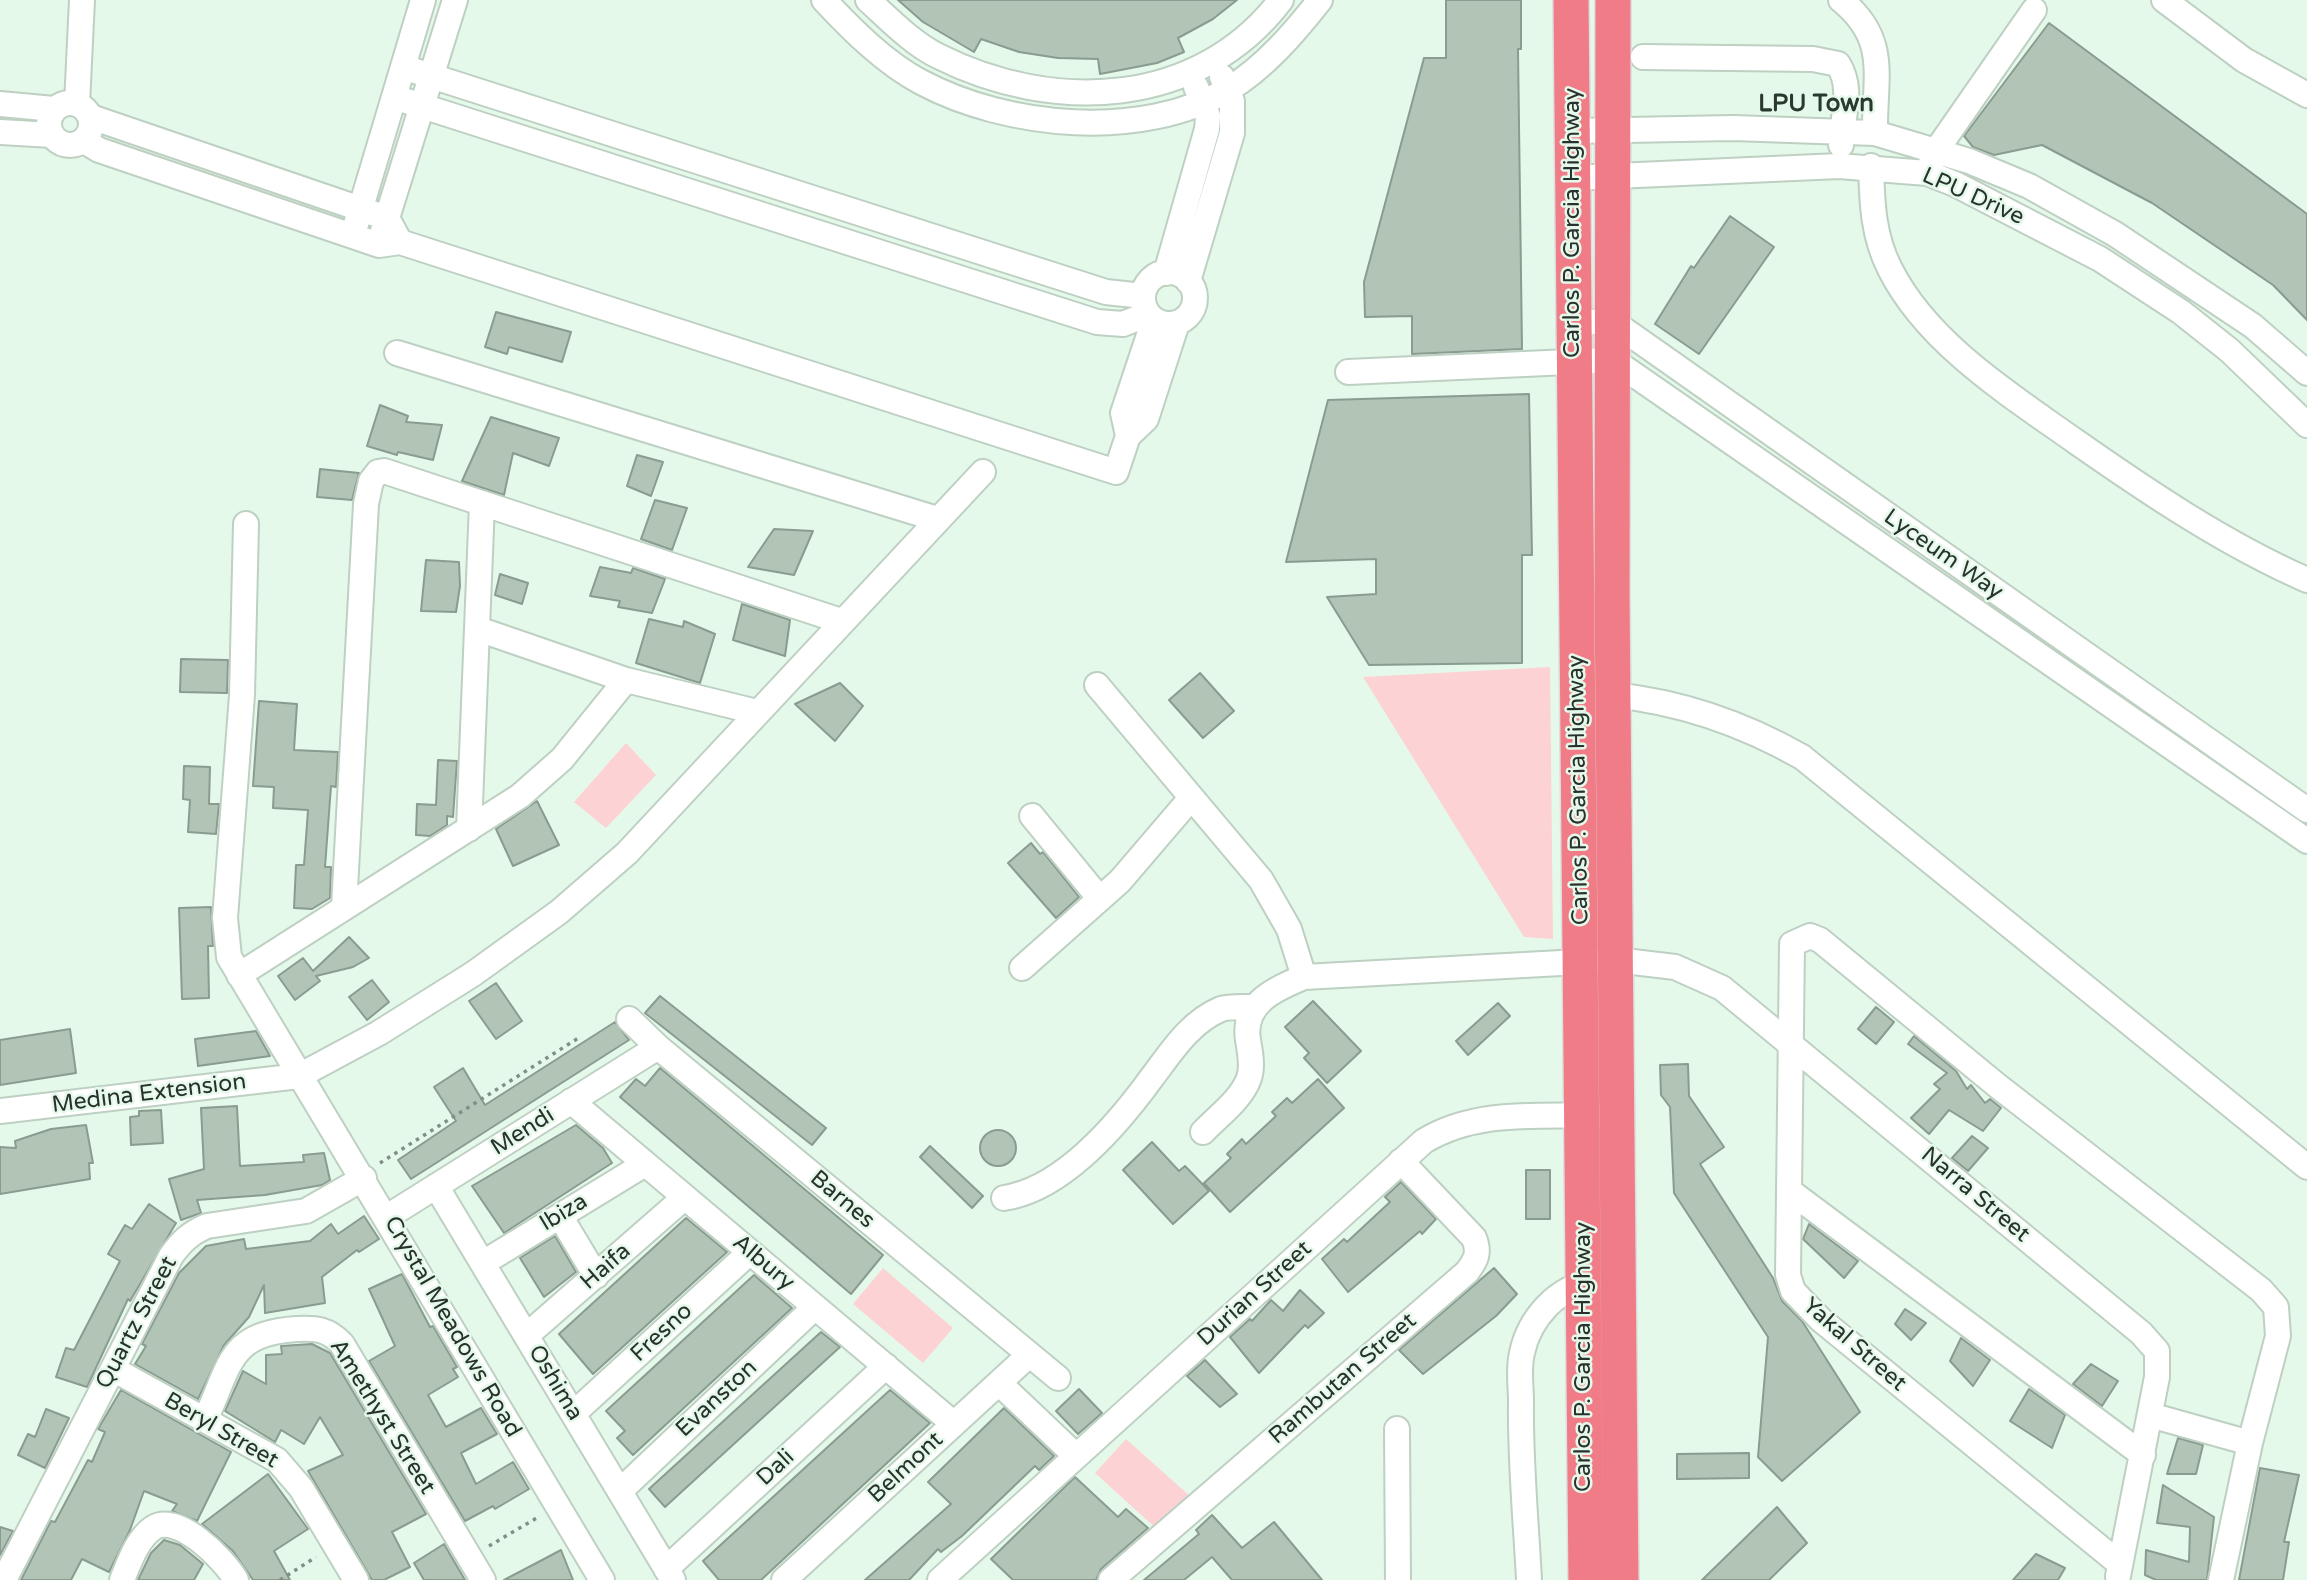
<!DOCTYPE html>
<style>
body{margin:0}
canvas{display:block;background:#e5f9eb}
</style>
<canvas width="2307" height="1580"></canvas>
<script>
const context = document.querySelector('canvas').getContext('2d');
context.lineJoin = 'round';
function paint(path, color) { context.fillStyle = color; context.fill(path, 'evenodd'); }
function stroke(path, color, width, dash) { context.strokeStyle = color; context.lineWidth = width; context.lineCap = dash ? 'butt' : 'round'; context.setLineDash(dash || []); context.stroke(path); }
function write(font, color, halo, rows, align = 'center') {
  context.font = font + ' "Varela Round",sans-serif'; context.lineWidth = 5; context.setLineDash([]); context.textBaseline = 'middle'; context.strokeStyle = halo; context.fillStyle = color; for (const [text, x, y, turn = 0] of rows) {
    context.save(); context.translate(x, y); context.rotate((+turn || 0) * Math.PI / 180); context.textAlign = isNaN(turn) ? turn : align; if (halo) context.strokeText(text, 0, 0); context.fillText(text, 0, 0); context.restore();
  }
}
paint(new Path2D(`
 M1550 667 1553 939 1524 937 1363 677Z
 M626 743 656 775 606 828 574 802Z
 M883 1268 953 1328 923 1363 853 1304Z
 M1126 1439 1191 1497 1160 1532 1095 1473Z`), '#fdd2d4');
const building = new Path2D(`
 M898 0H1237L1213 19 1178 38 1184 52 1157 63 1100 74 1098 59 1058 58 1019 52 981 39 974 52 923 22Z
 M1446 0H1521V49H1518L1522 349 1412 354V316L1365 317 1364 282 1424 58H1446Z
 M2049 23 2307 214V320L2273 285 2152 203 2042 145 1994 155 1973 147 1964 136Z
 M1730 216 1774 247 1699 354 1655 324 1691 266 1694 268Z
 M496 312 571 332 562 362 509 347 507 354 485 347Z
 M1529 394 1532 555H1522V663L1369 665 1327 597 1376 594V559L1286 562 1328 400Z
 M380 405 408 416 406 422 442 425 433 460 398 452 397 455 367 446Z
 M491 417 559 438 549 466 513 453 504 495 462 481Z
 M637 455 663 462 651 496 627 486Z
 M320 469 359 473 352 500 317 497Z
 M655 500 687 508 672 550 641 539Z
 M774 529 813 531 794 575 748 567Z
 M426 560 459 562 460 586 456 612 421 611Z
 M600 567 631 573 633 568 665 579 652 613 618 607 620 601 590 596Z
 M500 574 528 583 522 604 495 595Z
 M742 604 790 620 785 656 733 640Z
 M649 619 683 627 684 621 715 634 700 683 636 663Z
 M181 659 228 660 227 693 180 692Z
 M1200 673 1234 711 1203 738 1169 700Z
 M840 683 863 706 835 741 795 704Z
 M259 701 297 704 294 750 338 752 336 787 331 786 325 867H331L330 898 312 909 294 908 296 865H304L308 810 273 808 274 787 253 786Z
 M438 760 457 761 453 817 447 816V825L430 836 416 835 417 804 436 805Z
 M184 766 210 767 209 804H219L216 834 188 832 190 800 183 799Z
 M537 801 559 845 513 866 496 829Z
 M1031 843 1040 854 1043 852 1079 897 1056 918 1008 863Z
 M211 907 213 946H208L209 998 182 999 179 908Z
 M349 937 369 958 353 967 316 976 320 981 295 1000 278 976 303 958 313 971Z
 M372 980 389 1002 367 1020 349 997Z
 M496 983 522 1021 496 1039 469 1001Z
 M660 996 826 1128 812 1145 645 1013Z
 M1313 1001 1361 1051 1327 1083 1304 1058 1309 1053 1285 1027Z
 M1498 1003 1510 1016 1468 1055 1456 1041Z
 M1876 1007 1894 1022 1876 1044 1858 1029Z
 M615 1022 629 1040 411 1179 398 1160 456 1121 434 1087 463 1068 485 1105Z
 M70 1029 76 1073 0 1085V1040Z
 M256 1031 270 1056 198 1066 195 1039Z
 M1914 1036 1956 1071 1967 1089 1971 1085 1985 1103 1990 1099 2001 1108 1983 1131 1949 1110 1929 1134 1911 1118 1940 1089 1934 1084 1947 1073 1908 1044Z
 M1688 1064 1689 1096 1724 1147 1700 1164 1773 1278 1782 1301 1802 1321 1860 1412 1782 1481 1758 1457 1768 1337 1674 1193 1670 1107 1661 1095 1660 1065Z
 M660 1068 883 1255 851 1294 620 1097 636 1079 645 1086Z
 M1318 1079 1344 1108 1230 1212 1204 1183 1231 1158 1227 1154 1242 1139 1246 1144 1276 1116 1272 1112 1287 1098 1292 1103Z
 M237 1106 240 1166 304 1162 303 1155 324 1153 330 1180 322 1185 265 1195 197 1200 201 1213 181 1220 169 1179 204 1169 201 1108Z
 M161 1110 163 1143 131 1145 130 1117 139 1116V1111Z
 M86 1125 93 1163H89L90 1179 0 1194V1147L16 1148 15 1141 51 1129Z
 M576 1125 603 1148 612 1163 504 1233 472 1186Z
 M980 1148a18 18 0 1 1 36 0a18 18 0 1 1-36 0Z
 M1972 1136 1988 1148 1968 1171 1952 1158Z
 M1152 1142 1179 1171 1185 1166 1209 1191 1173 1224 1123 1170Z
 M930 1146 983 1196 972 1208 920 1157Z
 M1526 1170H1550V1219H1526Z
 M1401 1182 1436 1219 1422 1234 1420 1231 1348 1292 1322 1259 1344 1239 1347 1242 1390 1202 1385 1197Z
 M149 1204 176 1223 130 1301 128 1299 87 1387 56 1377 66 1348 74 1350 120 1261 108 1254 125 1225 132 1229Z
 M364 1216 379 1239 359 1252 357 1250 322 1277 325 1303 265 1313 264 1285 249 1317 224 1345 198 1399 135 1364 146 1346 142 1344 179 1273 206 1246 244 1239 246 1249 310 1241 331 1224 338 1234Z
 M686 1218 727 1252 593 1374 559 1334Z
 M1809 1224 1858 1261 1844 1278 1803 1239Z
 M555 1236 576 1272 544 1297 520 1258Z
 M1494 1268 1517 1294 1496 1316 1423 1374 1399 1350Z
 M402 1274 430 1327 433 1326 457 1367 453 1369 458 1377 428 1395 446 1427 481 1408 497 1434 461 1453 476 1484 513 1462 529 1489 495 1509 493 1506 465 1521 369 1361 395 1346 369 1289Z
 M754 1275 792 1308 633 1455 617 1438 625 1431 606 1411Z
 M1300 1290 1324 1313 1308 1328 1305 1325 1259 1373 1230 1337 1250 1319 1252 1321 1271 1300 1283 1311Z
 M1905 1309 1926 1323 1911 1340 1895 1324Z
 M821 1332 840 1347 665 1507 649 1489Z
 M1961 1338 1990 1360 1973 1386 1950 1361Z
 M312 1344 330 1353 426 1514 392 1532 410 1567 384 1580H372L308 1471 343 1455 320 1417 304 1444 281 1430 275 1442 225 1411 243 1371 266 1384V1355L282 1354 281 1346Z
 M1205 1360 1237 1394 1220 1407 1187 1376Z
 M2091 1364 2118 1381 2102 1406 2073 1384Z
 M1079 1389 1102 1413 1078 1434 1056 1411Z
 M2029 1389 2065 1415 2052 1448 2010 1421Z
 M121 1390 231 1452 197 1521 172 1511 177 1504 144 1491 130 1530 109 1572 82 1559 71 1580H21L51 1521 55 1522 88 1460 92 1462 105 1432 98 1429Z
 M890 1390 930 1423 761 1580H719L703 1561Z
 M1004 1408 1054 1456 1039 1470 1035 1466 962 1536 941 1552 938 1549 909 1580H865L951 1504 928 1482Z
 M46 1409 69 1418 45 1468 18 1455 28 1434 35 1437Z
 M2178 1438 2203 1445 2196 1474H2167Z
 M1749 1453V1478L1677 1479V1454Z
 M2260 1468 2299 1475 2284 1542H2289L2283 1580H2239Z
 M268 1474 308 1529 274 1551 290 1580H253L233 1551 202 1524Z
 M1075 1477 1118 1517 1126 1509 1148 1528 1101 1569 1096 1580H1013L991 1559Z
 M2163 1485 2214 1517 2207 1580H2156L2145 1575 2146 1550 2189 1562 2190 1527 2157 1523Z
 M1777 1507 1807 1543 1769 1580H1702Z
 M1212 1515 1242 1548 1274 1522 1322 1580H1232L1212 1557 1184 1580H1144L1199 1534 1196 1530Z
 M0 1527 13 1531 0 1555Z
 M164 1540 180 1545 203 1564 194 1580H138L151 1553Z
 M444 1544 465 1580H424L414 1563Z
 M561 1550 573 1580H504L544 1559Z
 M2036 1554 2065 1568 2058 1580H2013Z`);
paint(building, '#b1c4b6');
stroke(building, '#899c8f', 2);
const minor = new Path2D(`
 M824 0C852 30 885 63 921 82 1007 128 1143 141 1229 89 1265 67 1294 33 1320 0
 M868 0C890 20 912 43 938 56 1053 114 1199 108 1281 0
 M1841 0C1890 40 1874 77 1875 133
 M2164 0 2244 60 2307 95
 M1643 57 1813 59 1838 64C1854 89 1842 117 1841 145
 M403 67 1106 292 1143 296
 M394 97 1097 322 1123 324 1148 314
 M49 124a21 21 0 1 1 42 0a21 21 0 1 1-42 0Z
 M0 104 54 109
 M77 104 82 0
 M91 117 387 218 400 242
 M1573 131 1733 128 1875 133 1969 161 2029 186 2115 234 2253 326 2307 373
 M0 132 52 135
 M84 141 99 150 379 245 400 242 1116 472 1128 436 1146 419 1177 323
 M1931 163 1936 151 2034 10
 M1871 166C1872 203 1873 236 1890 269 1927 343 2010 395 2075 441 2148 492 2225 544 2307 580
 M1571 178 1839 166 1927 173 1955 184 2100 259 2181 312 2229 350 2307 425
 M356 224 423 0
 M383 231 455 0
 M1143 298a26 26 0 1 1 52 0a26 26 0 1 1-52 0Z
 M1166 273 1207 129 1208 116 1196 87
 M1188 281 1232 133V101L1222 77
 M1573 322H1613L2307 810
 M397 353 937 519
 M1348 372 1613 360 2307 841
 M1128 436 1123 413 1154 320
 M246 524 242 695 225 918 229 957 602 1580
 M478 629 626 680 757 712
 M1097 685 1261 880 1289 929 1304 977
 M1613 695C1682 702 1742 723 1802 757L2307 1167
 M1032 816 1100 899
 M469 829 482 503
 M344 907 366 504 371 481 378 472 384 471 841 621
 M1022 968 1120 881 1191 798
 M239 975 520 796 562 759 626 680
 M629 1019 658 1047 1058 1378
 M571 1101 954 1424
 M0 1111 299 1076 379 1033 473 974 559 912 627 853 983 472
 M1203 1132C1217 1117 1242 1099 1249 1078 1253 1067 1250 1051 1248 1040 1242 1003 1275 989 1304 977L1616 960 1675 967 1722 988 2141 1333 2157 1351V1377L2118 1576
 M436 1186 673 1580
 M1791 1192 2143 1455
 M1004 1198C1064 1189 1119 1123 1153 1076 1172 1051 1190 1022 1221 1009 1230 1006 1243 1007 1253 1007
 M560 1216 596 1276
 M387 1217 658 1047
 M483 1263 645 1164
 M526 1336 685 1197
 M113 1369 277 1460 301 1488 356 1580
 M999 1383 1076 1456
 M573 1414 750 1252
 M2150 1415 2250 1443
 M205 1420C231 1365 228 1333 297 1329 316 1328 328 1329 342 1344L483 1580
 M1397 1429 1398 1580
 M620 1491 815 1307
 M2120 1564 1821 1320 1793 1291 1788 1275 1792 944 1810 936 1820 940 1999 1087 2261 1290 2276 1307 2278 1336 2250 1443 2221 1580
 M666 1569 886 1366
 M4 1580 171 1256C181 1242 190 1233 207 1226L306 1211 364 1178
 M122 1580C129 1563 137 1539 153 1528 178 1512 225 1560 236 1580
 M784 1580 1028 1356
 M940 1580 1424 1141C1477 1109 1538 1117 1598 1115
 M1111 1580 1467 1272C1476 1260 1480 1253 1474 1238L1401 1161
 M1529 1580C1526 1521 1520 1461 1521 1402 1521 1386 1518 1368 1522 1353 1529 1319 1558 1285 1594 1283`);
const highway = new Path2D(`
 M1571 0 1586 1580
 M1613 0 1612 595 1621 1580`);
stroke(minor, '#bdd0c2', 28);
stroke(highway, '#dddedd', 38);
stroke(new Path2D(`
 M380 1163 580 1037
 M489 1546 540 1516
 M280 1580 316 1557`), '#818f86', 3.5, [3.5, 5]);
stroke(minor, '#fff', 24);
stroke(highway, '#f07c87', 35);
write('23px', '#29312c', '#e5f9eb', [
 ["LPU Drive",1973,197,24],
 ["Carlos P. Garcia Highway",1573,223,-90],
 ["Lyceum Way",1943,555,35],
 ["Carlos P. Garcia Highway",1579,790,-91],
 ["Medina Extension",149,1094,-7],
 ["Mendi",523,1132,-32],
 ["Narra Street",1975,1195,40],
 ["Barnes",842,1200,40],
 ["Ibiza",564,1213,-31],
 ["Albury",763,1263,40],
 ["Haifa",606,1267,-41],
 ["Durian Street",1255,1294,-42],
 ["Quartz Street",137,1323,-62],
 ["Crystal Meadows Road",452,1327,60],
 ["Fresno",662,1333,-43],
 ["Yakal Street",1854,1345,41],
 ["Carlos P. Garcia Highway",1584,1357,-90],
 ["Rambutan Street",1343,1379,-41],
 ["Oshima",555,1383,59],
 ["Evanston",717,1399,-43],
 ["Amethyst Street",382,1417,58],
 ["Beryl Street",221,1431,30],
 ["Dali",776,1468,-43],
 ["Belmont",906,1468,-43]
]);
write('bold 24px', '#29392e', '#e5f9eb', [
 ["LPU Town",1816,105]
]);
</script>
